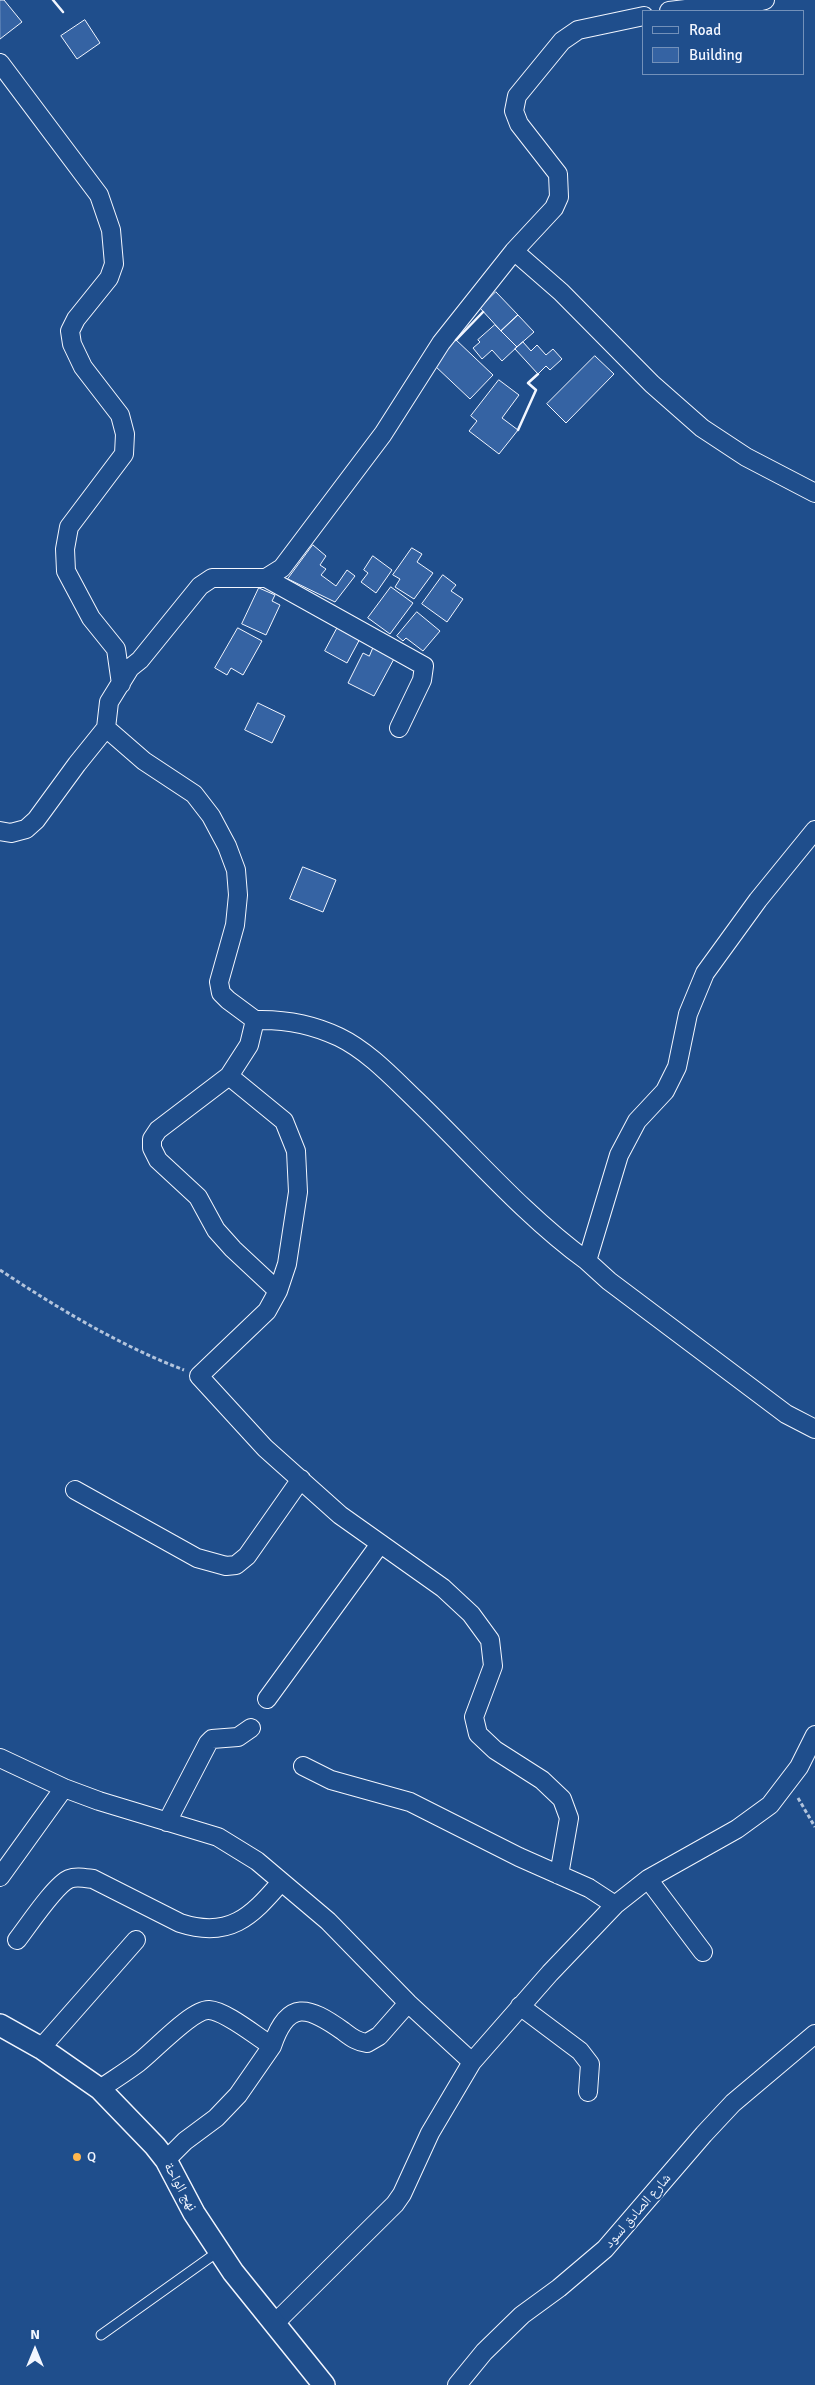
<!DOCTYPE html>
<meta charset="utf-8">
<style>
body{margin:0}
#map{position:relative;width:815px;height:2385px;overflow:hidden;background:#1f4e8c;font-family:Signika,sans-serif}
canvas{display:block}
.legend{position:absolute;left:642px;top:10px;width:162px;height:65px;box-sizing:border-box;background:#1f4e8c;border:1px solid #7391ba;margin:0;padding:6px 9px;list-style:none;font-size:15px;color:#f2f6ff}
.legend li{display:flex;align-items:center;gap:10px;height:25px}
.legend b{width:25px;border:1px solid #7391ba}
.north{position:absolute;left:10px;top:2325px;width:50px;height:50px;-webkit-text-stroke:4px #1f4e8c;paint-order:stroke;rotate:0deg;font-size:14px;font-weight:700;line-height:20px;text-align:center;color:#f2f6ff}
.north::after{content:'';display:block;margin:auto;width:18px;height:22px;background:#f2f6ff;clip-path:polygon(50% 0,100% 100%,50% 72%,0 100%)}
</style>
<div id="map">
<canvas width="815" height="2385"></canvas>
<ul class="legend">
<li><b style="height:6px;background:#1f4e8c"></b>Road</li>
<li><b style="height:14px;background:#3563a3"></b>Building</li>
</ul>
<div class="north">N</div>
</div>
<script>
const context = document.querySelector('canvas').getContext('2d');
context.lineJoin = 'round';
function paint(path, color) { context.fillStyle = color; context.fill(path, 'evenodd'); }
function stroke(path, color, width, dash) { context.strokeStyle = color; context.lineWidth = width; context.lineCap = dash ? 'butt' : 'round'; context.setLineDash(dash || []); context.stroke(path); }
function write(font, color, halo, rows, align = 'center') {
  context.font = font + ' Signika,"Noto Naskh Arabic",sans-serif'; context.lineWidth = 4; context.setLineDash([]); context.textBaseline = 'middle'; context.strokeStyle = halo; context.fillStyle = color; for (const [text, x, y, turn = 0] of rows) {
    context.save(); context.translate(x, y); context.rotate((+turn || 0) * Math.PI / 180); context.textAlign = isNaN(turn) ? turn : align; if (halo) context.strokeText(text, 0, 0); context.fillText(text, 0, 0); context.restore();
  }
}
const building = new Path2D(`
 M0 0H4L22 22 0 39Z
 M85 20 100 43 77 59 61 36Z
 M496 292 518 315 501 331 480 308Z
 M518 315 534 332 517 347 501 331Z
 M495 325 517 347 502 361 492 350 482 359 473 348 480 342 478 340Z
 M454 338 493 375 470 399 434 365 445 353 442 351Z
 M523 342 531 351 537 345 546 355 553 349 562 359 550 370 546 366 538 374 515 349Z
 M595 356 614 374 566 423 547 404Z
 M499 380 519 395 502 418 518 430 499 454 469 431 477 421 471 416Z
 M313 545 326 556 320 565 326 569 321 575 336 586 347 570 355 576 335 602 288 579Z
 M412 548 422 554 417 562 433 573 414 599 395 587 400 579 393 575Z
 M373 556 392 570 376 593 361 582 368 573 364 570Z
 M443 575 456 585 451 591 463 599 447 622 422 604Z
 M391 587 413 603 390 634 368 618Z
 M259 588 275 595 272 601 280 605 266 635 242 624Z
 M417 612 440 631 423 651 406 638 403 641 397 636Z
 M340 623 362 635 347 663 325 651Z
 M238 628 262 641 243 675 231 668 227 675 215 668Z
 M374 646 395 657 374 696 348 683 363 653 369 656Z
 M258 703 285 716 272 743 245 730Z
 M303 867 336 880 323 912 290 899Z`);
paint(building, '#3563a3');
stroke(building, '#f2f6ff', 1);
const service = new Path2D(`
 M101 2335 219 2251`);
const minor = new Path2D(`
 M669 11 710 6H742L765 0
 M0 63 99 195 111 230 114 264 109 278 76 319 70 331 72 344 83 367 120 415 125 434 124 454 69 527 65 549 66 571 91 618 116 649 121 684
 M514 251 561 292 652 384 702 428 746 457 815 493
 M266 578 424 666 422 680 399 728
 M106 728 144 761 194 794 211 816 227 846 236 870 238 895 235 925 219 982 221 993 228 1000 255 1020 249 1045 229 1076 158 1130 152 1139V1148L158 1160 198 1197 216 1230 233 1249 278 1291
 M815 830 758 900 705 973 688 1014 677 1067 665 1091 637 1121 619 1155 587 1261 609 1281 786 1414 815 1429
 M0 831 11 833 26 829 36 820 77 764 106 728 109 702 130 668 140 660 200 586 212 578H266L282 568 383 434 441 343 514 251 554 208 559 197 558 174 519 124 514 111 517 96 562 41 578 30 644 16
 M255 1020C286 1019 312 1024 339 1037 368 1051 393 1078 416 1100 472 1154 524 1215 587 1261
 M229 1076 284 1121 296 1151 298 1192 287 1264 278 1291 267 1311 199 1376 265 1448 340 1515 443 1588 471 1614 490 1640 493 1666 474 1717 478 1734 495 1750 542 1780 562 1799 569 1818 559 1875
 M75 1490 197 1558 226 1566 236 1565 247 1556 301 1479
 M267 1699 380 1544
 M0 1758 64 1788 99 1801 218 1837 257 1861 328 1921 408 2003 472 2062
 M303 1766 331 1780 410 1802 519 1857 589 1888 615 1905
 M167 1822 208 1743 212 1739 238 1737 251 1728
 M0 1877 64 1788
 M648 1879 703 1952
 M17 1940C28 1926 55 1885 69 1879 76 1876 85 1878 93 1879L180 1923C229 1939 251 1917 281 1882
 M520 2006 580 2051 590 2064 588 2092
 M41 2048 136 1940
 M100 2089C113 2080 126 2072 138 2063 153 2052 192 2009 209 2010 226 2011 257 2037 272 2046 288 1999 308 2006 343 2031 351 2037 357 2042 367 2043L379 2036 408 2003
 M166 2160 185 2141 216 2118 238 2095 272 2046
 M275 2323 395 2204 402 2194 430 2133 472 2062 550 1973 615 1905 648 1879 737 1829 770 1805 799 1767 815 1735
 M457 2385 484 2352 522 2315 559 2288 605 2249 704 2134 733 2103 815 2034`);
const tertiary = new Path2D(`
 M0 2025 41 2048 100 2089 155 2146 166 2160 194 2213 233 2272 324 2385`);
stroke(service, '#f2f6ff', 11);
stroke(minor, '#f2f6ff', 20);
stroke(tertiary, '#f2f6ff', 24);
stroke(new Path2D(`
 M0 1270C59 1309 119 1345 184 1370
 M798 1798 815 1827`), '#b3c4dc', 3, [4, 2.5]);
stroke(service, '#1f4e8c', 9);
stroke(minor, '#1f4e8c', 18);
stroke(tertiary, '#1f4e8c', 21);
stroke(new Path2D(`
 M53 0 63 12
 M456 340 483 312
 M518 430 536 390 528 383 538 374`), '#f2f6ff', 2.5);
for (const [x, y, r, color] of [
 [77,2157,5,"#ffb74d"]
]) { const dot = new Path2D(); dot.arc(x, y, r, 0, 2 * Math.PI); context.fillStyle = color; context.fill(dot); stroke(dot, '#1f4e8c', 2); }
write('14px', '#f2f6ff', '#1f4e8c', [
 ["Q",87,2157]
], 'left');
write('14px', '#f2f6ff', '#1f4e8c', [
 ["نهج الواحة",180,2187,61],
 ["شارع الصادق لسود",638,2211,-49]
]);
</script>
